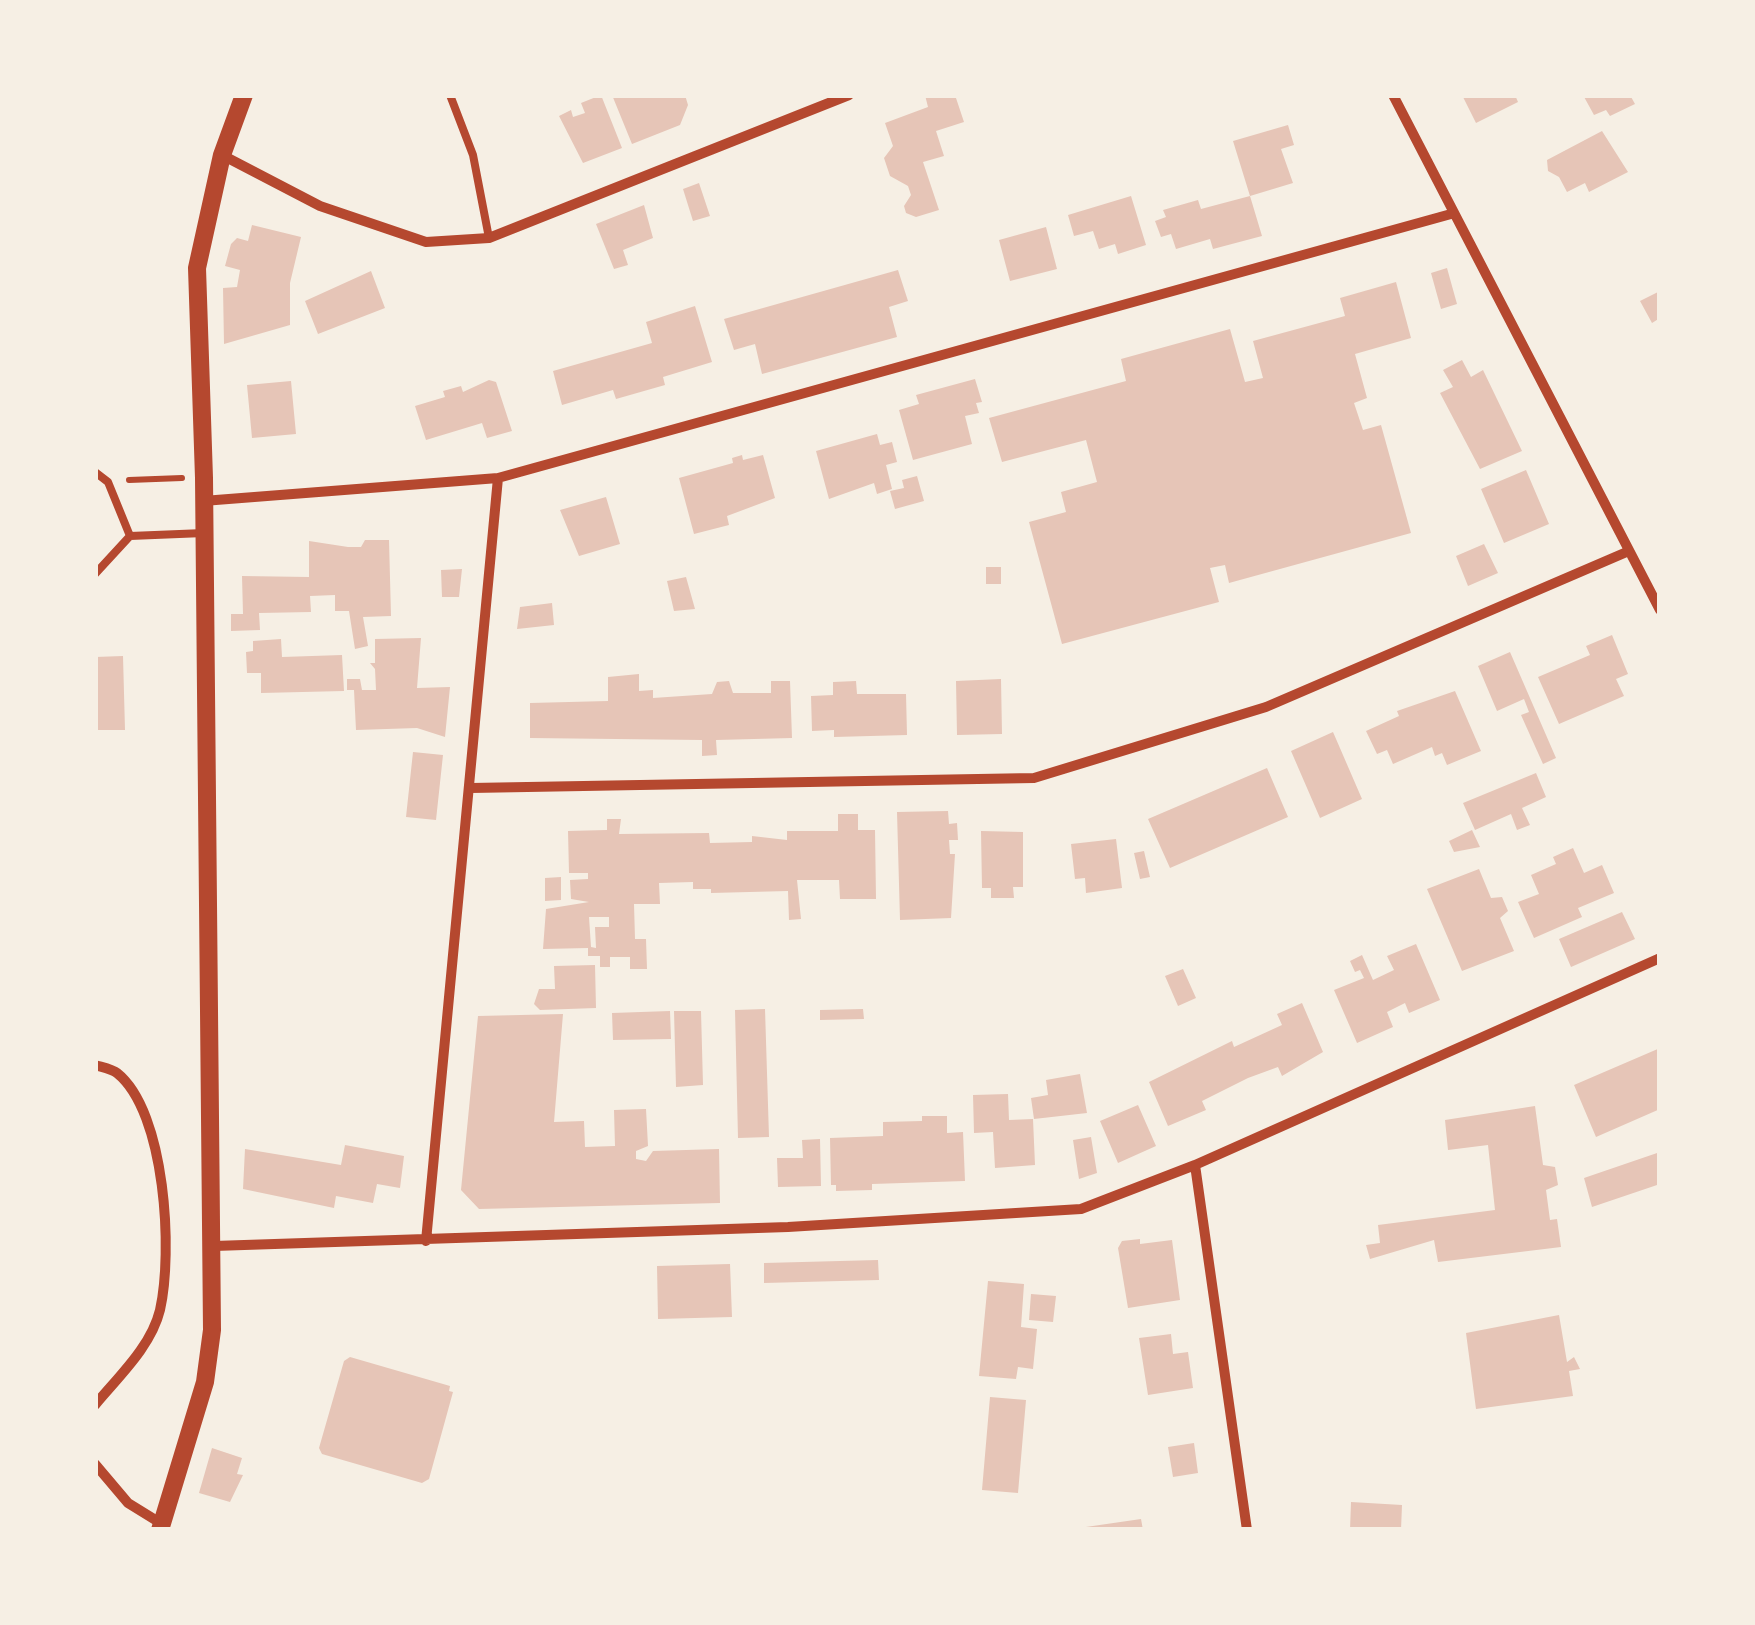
<!DOCTYPE html>
<style>
body{margin:0}
#map{position:relative;width:1755px;height:1625px;overflow:hidden;background:#f6efe4;font-family:Figtree,sans-serif}
canvas{display:block}
.frame{position:absolute;inset:0;border:98px solid #f6efe4;pointer-events:none}
</style>
<div id="map">
<canvas width="1755" height="1625"></canvas>
<div class="frame"></div>
</div>
<script>
const context = document.querySelector('canvas').getContext('2d');
context.lineJoin = 'round';
function paint(path, color) { context.fillStyle = color; context.fill(path, 'evenodd'); }
function stroke(path, color, width, dash) { context.strokeStyle = color; context.lineWidth = width; context.lineCap = dash ? 'butt' : 'round'; context.setLineDash(dash || []); context.stroke(path); }
paint(new Path2D(`
 M601 95 622 148 583 163 559 116 571 110 573 117 585 113 581 103Z
 M612 95H685L688 105 680 125 632 144Z
 M925 95H955L964 122 936 131 944 156 923 162 939 210 916 217 906 213 904 206 911 195 908 186 890 176 884 158 893 146 885 123 928 107Z
 M1462 95H1515L1518 102 1476 123Z
 M1583 95H1630L1635 104 1610 116 1606 110 1594 115Z
 M1288 125 1294 145 1281 149 1293 183 1250 196 1262 236 1213 249 1210 239 1176 249 1171 234 1161 237 1155 221 1166 217 1163 210 1198 200 1201 209 1250 196 1233 141Z
 M1602 131 1628 172 1589 192 1585 183 1567 192 1559 177 1548 171 1547 160Z
 M699 183 710 216 693 221 683 189Z
 M1131 196 1146 245 1118 254 1115 244 1099 249 1093 231 1074 236 1068 215Z
 M644 205 653 238 623 250 628 265 614 269 596 224Z
 M252 225 301 237 290 283V325L224 344 223 288 237 287 240 270 225 266 231 244 237 238 248 241Z
 M1046 227 1057 269 1010 281 999 240Z
 M1447 268 1457 304 1441 309 1431 273Z
 M898 270 908 301 889 307 897 337 762 374 755 344 734 350 724 319Z
 M371 271 385 308 318 334 305 301Z
 M1396 282 1411 338 1355 354 1367 398 1354 403 1363 430 1381 425 1411 533 1229 583 1225 565 1210 568 1219 602 1062 644 1029 522 1066 512 1061 492 1097 482 1086 440 1002 462 989 418 1126 381 1121 359 1230 329 1245 382 1263 378 1253 341 1345 316 1340 298Z
 M1660 291V318L1652 323 1640 301Z
 M695 306 712 362 663 377 665 385 616 399 613 390 562 405 553 371 652 343 646 322Z
 M1462 360 1471 377 1483 370 1522 451 1480 469 1440 393 1453 387 1443 370Z
 M975 379 982 402 976 403 979 413 965 416 972 444 913 460 899 410 919 404 916 395Z
 M489 380 496 382 512 431 487 438 482 423 426 440 415 406 445 397 443 391 461 386 463 392Z
 M291 381 296 434 252 438 247 385Z
 M877 434 880 445 892 442 897 462 886 465 892 489 877 494 874 483 829 499 816 451Z
 M742 455 743 460 763 455 775 498 727 516 729 525 694 534 679 478 733 463 732 458Z
 M1526 470 1549 524 1504 543 1481 489Z
 M917 476 924 501 895 509 890 491 904 488 902 480Z
 M606 497 620 544 579 556 560 510Z
 M365 540H389L391 616 363 617 368 646 355 649 349 611H335V595L310 596 311 612 259 613 260 630 231 631V614H243L242 576 309 577V541L348 547H361Z
 M1484 544 1498 573 1468 586 1456 556Z
 M986 567H1001V584H986Z
 M462 569 459 597H442L441 570Z
 M686 577 695 609 674 611 667 581Z
 M552 603 554 625 517 629 520 607Z
 M1612 635 1628 674 1616 679 1624 696 1559 724 1538 677 1590 655 1586 646Z
 M421 638 417 688 450 687 445 737 417 728 356 730 354 690H347V679H360L362 690H376L375 669 370 663H375V639Z
 M281 639 282 657 342 655 344 691 261 693V673H247L246 652 253 651V641Z
 M1510 652 1556 758 1543 764 1521 715 1529 712 1524 699 1497 711 1478 666Z
 M123 656 125 730H95V657Z
 M639 674V691L653 690V698L712 694 717 682 729 681 733 693H771V681H790L792 738 716 740 717 755 702 756V740L530 738V703L608 701V677Z
 M1001 679 1002 734 957 735 956 681Z
 M856 681 857 694H906L907 735 834 737V730L812 731 811 696 833 695V682Z
 M1455 691 1481 751 1447 765 1442 753 1435 756 1432 747 1393 764 1387 750 1377 754 1366 731 1399 716 1397 711Z
 M1333 732 1362 799 1320 818 1291 751Z
 M413 752 443 755 436 820 406 817Z
 M1267 768 1288 817 1170 868 1148 819Z
 M1536 773 1546 797 1522 808 1530 825 1517 830 1511 814 1475 830 1463 803Z
 M948 811 949 824 957 823 958 840H949L950 854H955L951 918 900 920 897 812Z
 M838 814H858V830H875L876 899H840L839 880H797L801 919 789 920 788 891 711 893V889H693V882L659 883 660 904H634L635 939H646L647 969H630V957H610V967H600V956H588V948L543 949 546 909 589 902 571 899 570 880 588 879V873H569L568 831 607 830V819H621L619 834 709 833 710 843 752 842V836L787 840V831H838ZM589 917H609V927H595L596 948 591 947Z
 M1472 830 1480 847 1454 852 1449 841Z
 M981 831 1023 832V887H1013L1014 898H991V888H982Z
 M1116 839 1122 888 1086 893 1085 878 1075 879 1071 844Z
 M1573 848 1584 873 1602 865 1614 893 1578 908 1582 917 1534 938 1518 902 1539 894 1531 875 1556 864 1553 857Z
 M1144 851 1150 877 1140 879 1134 853Z
 M1479 869 1491 898 1502 897 1508 911 1500 918 1514 951 1462 971 1427 889Z
 M561 877V900L545 901V878Z
 M1622 912 1635 939 1571 967 1559 939Z
 M1416 944 1440 1000 1409 1013 1405 1003 1387 1012 1393 1027 1357 1043 1334 990 1364 978 1360 970 1355 972 1350 961 1362 955 1373 980 1394 970 1387 956Z
 M595 965 596 1008 540 1010 534 1004 539 989H555L554 966Z
 M1183 969 1196 998 1178 1006 1165 976Z
 M1302 1003 1323 1052 1282 1076 1278 1067 1248 1078 1202 1101 1206 1110 1168 1126 1149 1082 1232 1041 1234 1047 1282 1025 1277 1014Z
 M765 1009 769 1137 738 1138 735 1010Z
 M863 1009 864 1019 820 1020V1010Z
 M670 1011 671 1039 613 1040 612 1013Z
 M674 1011H701L703 1085 676 1087Z
 M563 1014 554 1122 584 1121 585 1147 615 1146 614 1110 646 1109 648 1146 636 1151V1159L646 1161 653 1151 719 1149 720 1203 479 1209 461 1190 478 1016Z
 M1660 1048V1109L1596 1137 1574 1085Z
 M1080 1074 1087 1113 1034 1119 1031 1098 1048 1095 1046 1080Z
 M1008 1094 1009 1120 1033 1119 1035 1165 995 1168 993 1132 974 1133 973 1095Z
 M1138 1105 1156 1146 1118 1163 1100 1121Z
 M1535 1106 1543 1165 1555 1167 1558 1185 1546 1190 1550 1220 1557 1219 1561 1247 1438 1262 1434 1240 1370 1259 1366 1245 1380 1243 1378 1225 1495 1210 1488 1145 1448 1150 1445 1120Z
 M922 1116H947V1133L963 1132 965 1181 872 1184V1190L836 1191V1185H831L830 1138 883 1136V1122L922 1121Z
 M1091 1137 1097 1173 1079 1179 1073 1140Z
 M820 1139 821 1186 778 1187 777 1158H803L802 1140Z
 M345 1145 404 1156 400 1188 377 1184 373 1203 336 1196 334 1208 243 1189 245 1149 341 1165Z
 M1660 1152V1184L1592 1207 1584 1178Z
 M1140 1239V1244L1172 1240 1180 1300 1128 1308 1118 1248 1122 1241Z
 M878 1260 879 1280 764 1283V1263Z
 M730 1264 732 1317 658 1319 657 1266Z
 M988 1281 1024 1284 1021 1327 1037 1329 1033 1369 1018 1367 1016 1379 979 1376Z
 M1031 1294 1056 1296 1053 1322 1029 1320Z
 M1559 1315 1567 1362 1574 1357 1580 1369 1569 1371 1573 1396 1476 1409 1466 1333Z
 M1171 1334 1173 1354 1188 1352 1193 1388 1148 1395 1139 1338Z
 M350 1357 450 1386 449 1391 453 1392 429 1479 422 1483 322 1454 319 1448 344 1361Z
 M990 1397 1026 1400 1018 1493 982 1490Z
 M1194 1443 1198 1473 1173 1477 1168 1447Z
 M212 1448 242 1458 237 1474 243 1475 230 1502 199 1493Z
 M1351 1502 1402 1505 1401 1530H1350Z
 M1141 1519 1143 1530H1079V1528Z`), '#e6c5b7');
stroke(new Path2D(`
 M129 480 182 478`), '#b5482f', 6);
stroke(new Path2D(`
 M450 95 473 155 489 238
 M95 472 108 482 130 536
 M95 574 130 536 204 533`), '#b5482f', 8);
stroke(new Path2D(`
 M1393 95 1660 610
 M222 155 320 206 426 242 489 238 849 95
 M203 501 498 478 1451 214
 M471 788 1034 778 1266 707 1629 551
 M95 1065C101 1067 112 1069 117 1073 166 1112 173 1253 160 1310 151 1347 118 1377 95 1405
 M1195 1165 1247 1530
 M426 1241 498 478
 M214 1246 788 1227 1081 1209 1195 1165 1660 958
 M95 1464 128 1503 162 1524`), '#b5482f', 10);
stroke(new Path2D(`
 M160 1530 205 1382 212 1330 204 478 197 268 222 155 244 95`), '#b5482f', 18);
</script>
